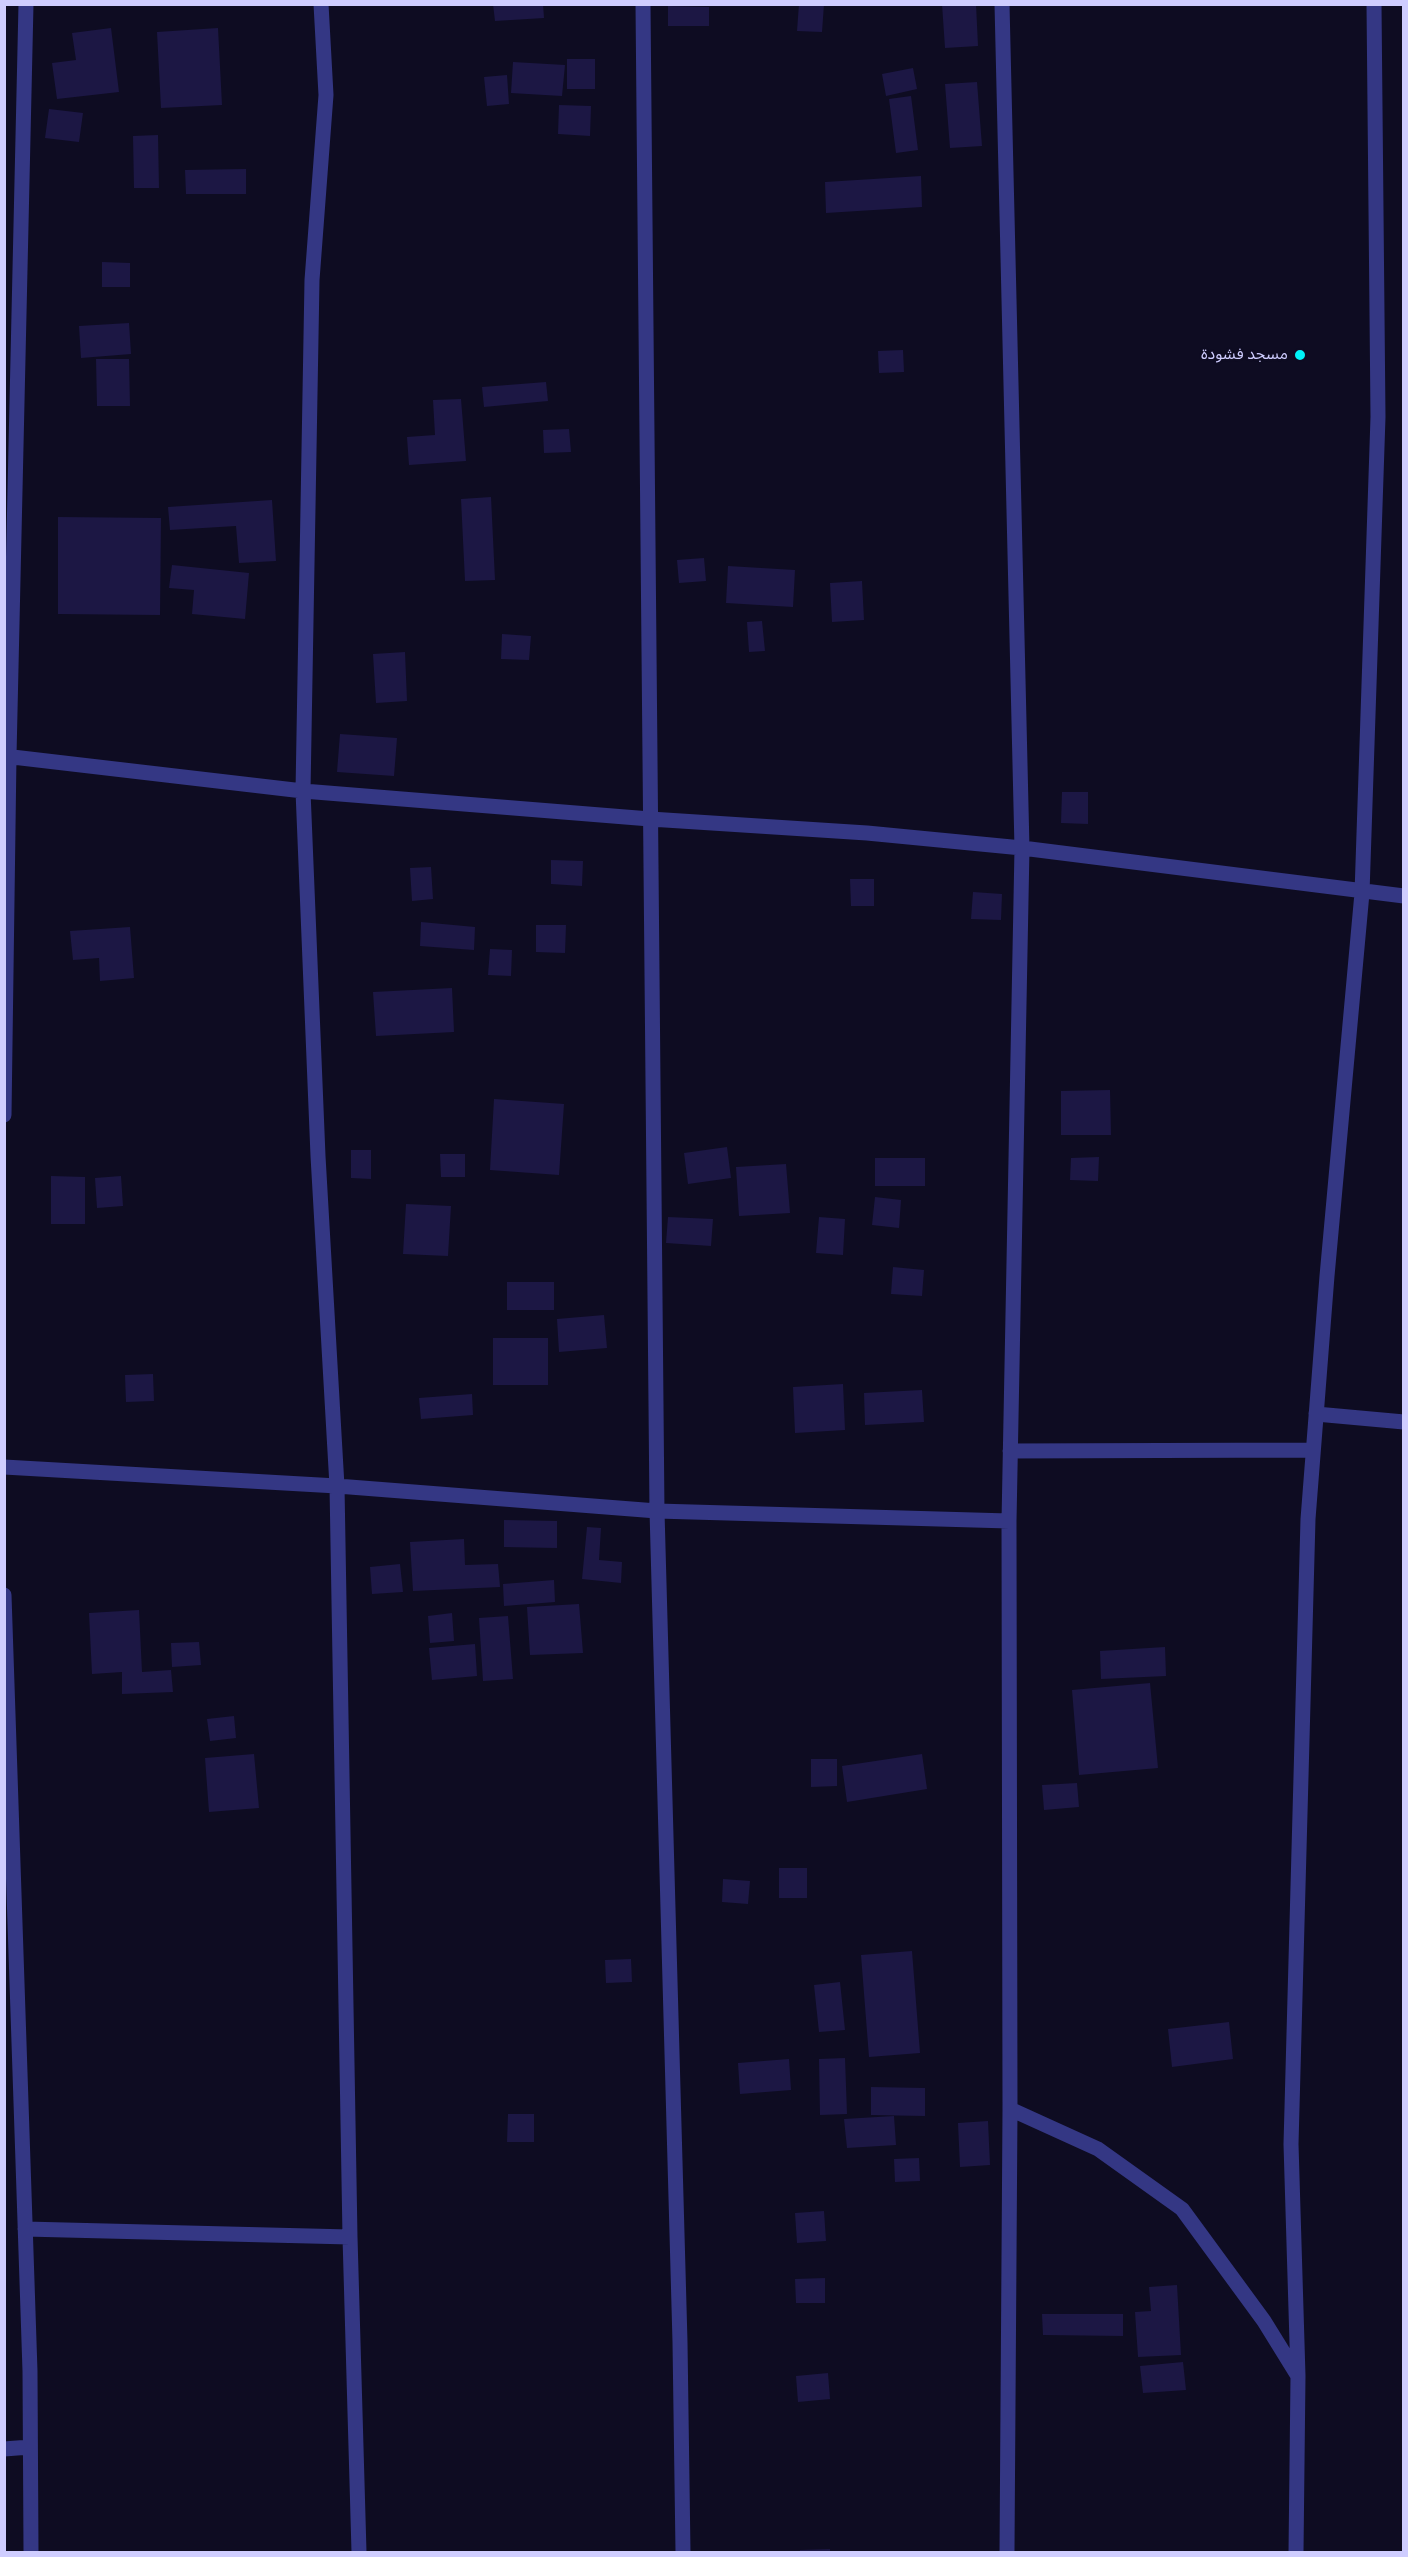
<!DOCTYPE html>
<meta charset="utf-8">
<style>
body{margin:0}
#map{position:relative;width:1408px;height:2557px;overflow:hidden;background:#0e0c22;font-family:"Fira Sans Condensed",sans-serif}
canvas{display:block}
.frame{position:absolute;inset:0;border:6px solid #cfcdff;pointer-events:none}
</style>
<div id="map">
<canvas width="1408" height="2557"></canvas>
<div class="frame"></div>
</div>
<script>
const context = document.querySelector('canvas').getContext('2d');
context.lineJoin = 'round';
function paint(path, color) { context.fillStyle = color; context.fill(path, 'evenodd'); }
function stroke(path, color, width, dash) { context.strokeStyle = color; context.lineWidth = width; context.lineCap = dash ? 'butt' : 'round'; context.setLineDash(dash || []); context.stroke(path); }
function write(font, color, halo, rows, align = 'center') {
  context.font = font + ' "Fira Sans Condensed","Noto Sans Arabic",sans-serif'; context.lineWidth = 4.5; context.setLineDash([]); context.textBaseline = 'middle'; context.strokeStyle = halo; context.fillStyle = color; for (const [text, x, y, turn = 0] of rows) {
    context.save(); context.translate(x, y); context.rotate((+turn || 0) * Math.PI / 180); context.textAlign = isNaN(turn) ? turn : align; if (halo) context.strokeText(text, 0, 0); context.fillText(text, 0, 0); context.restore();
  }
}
paint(new Path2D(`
 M493 4H543L544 18 495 21Z
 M799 4H824L822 32 797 31Z
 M942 4H976L978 46 945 48Z
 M668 6 709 7V26H668Z
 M111 28 119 92 57 99 52 63 76 60 72 33Z
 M218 28 222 105 161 108 157 32Z
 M567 59H595V89H567Z
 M513 62 565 65 562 96 511 93Z
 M913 68 917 89 886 96 882 74Z
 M507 75 509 104 487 106 484 77Z
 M977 82 982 146 950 148 945 84Z
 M911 96 918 150 896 153 889 99Z
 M559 105 591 106 590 136 558 134Z
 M49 109 83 113 79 142 45 138Z
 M158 135 159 188H134L133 136Z
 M246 169V194H186L185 170Z
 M921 176 922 207 826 213 825 182Z
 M102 262 130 263V287H102Z
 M129 323 131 354 81 358 79 326Z
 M903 350 904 372 879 373 878 351Z
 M96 359H129L130 406H97Z
 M546 382 548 401 484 407 482 387Z
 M461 399 466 461 409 465 407 437 435 435 433 400Z
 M569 429 571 452 544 453 543 430Z
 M491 497 495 580 465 581 461 499Z
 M272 500 276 561 239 563 236 526 170 530 168 507Z
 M58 517 161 518 160 615 58 614Z
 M704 558 706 581 679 583 677 560Z
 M172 565 249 573 245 619 192 614 194 590 169 588Z
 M728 566 795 570 793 607 726 603Z
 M862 581 864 620 832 622 830 583Z
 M762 621 765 651 749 652 747 622Z
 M502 634 531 636 529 660 501 659Z
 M405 652 407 701 376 703 373 654Z
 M340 734 397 738 394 776 337 772Z
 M1062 792H1088V824L1061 823Z
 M551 860 583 861 582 886 551 884Z
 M431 867 433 899 412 901 410 868Z
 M850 879H874V906H851Z
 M973 892 1002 894 1001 920 971 919Z
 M421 922 475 927 474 950 420 946Z
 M536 925H566L565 953 536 952Z
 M130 927 134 978 100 981 99 958 73 960 70 931Z
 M490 949 512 950 511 976 488 975Z
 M452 988 454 1032 376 1036 373 992Z
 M1110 1090 1111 1135H1061V1091Z
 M494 1099 564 1104 559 1175 490 1170Z
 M727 1147 731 1178 688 1184 684 1153Z
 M351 1150H371V1179L351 1178Z
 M440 1154H465V1177H441Z
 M1099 1157 1098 1181 1070 1180 1071 1158Z
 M875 1158H925V1186H875Z
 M786 1164 790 1213 739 1216 736 1167Z
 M51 1176 85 1177V1224H51Z
 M121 1176 123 1206 97 1208 95 1178Z
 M875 1197 901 1200 899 1228 872 1225Z
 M406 1204 451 1206 448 1256 403 1254Z
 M668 1217 713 1219 711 1246 666 1243Z
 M819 1217 845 1219 843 1255 816 1253Z
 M893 1267 924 1270 922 1296 891 1294Z
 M507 1282H554V1310H507Z
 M604 1315 607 1348 559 1352 557 1319Z
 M493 1338H548V1385H493Z
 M153 1374 154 1401 126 1402 125 1375Z
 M843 1384 845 1430 795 1433 793 1387Z
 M922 1390 924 1422 865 1425 864 1393Z
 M472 1394 473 1415 421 1419 419 1398Z
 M504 1520 557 1521V1548L504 1547Z
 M587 1527 601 1528 599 1560 622 1562 621 1583 582 1579Z
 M464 1539 465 1565 498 1564 500 1587 413 1591 410 1542Z
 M400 1564 403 1592 372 1594 370 1567Z
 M554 1580 555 1602 504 1606 503 1584Z
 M579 1604 583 1653 530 1655 527 1607Z
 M139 1610 142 1672 171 1670 173 1692 122 1694V1672L92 1674 89 1613Z
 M452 1613 454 1641 430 1643 428 1616Z
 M508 1616 513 1679 483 1681 479 1618Z
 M199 1642 201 1665 172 1667 171 1643Z
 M475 1644 477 1676 432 1680 429 1648Z
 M1165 1647 1166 1676 1101 1679 1100 1651Z
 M1150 1683 1158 1768 1079 1775 1072 1690Z
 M234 1716 236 1738 210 1741 207 1719Z
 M254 1754 259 1808 209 1812 205 1758Z
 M922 1754 927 1789 847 1802 842 1766Z
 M811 1759H837V1786L811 1787Z
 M1077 1783 1079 1807 1044 1810 1042 1785Z
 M779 1868H807V1898H779Z
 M723 1879 750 1881 748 1904 722 1902Z
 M912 1951 920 2053 869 2057 861 1955Z
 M631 1959 632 1982 606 1983 605 1960Z
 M840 1982 845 2030 819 2032 814 1985Z
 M1229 2022 1233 2059 1172 2067 1168 2029Z
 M845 2058 847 2114 820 2115 819 2059Z
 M789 2059 791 2090 740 2094 738 2063Z
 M871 2087 925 2088V2116L871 2115Z
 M508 2114H534V2142H507Z
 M894 2116 896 2145 847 2148 844 2119Z
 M988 2121 990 2165 960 2167 958 2123Z
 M919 2158 920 2181 895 2182 894 2159Z
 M824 2211 826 2241 797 2243 795 2213Z
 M825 2278V2303H796L795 2279Z
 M1177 2285 1181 2355 1138 2357 1135 2312 1151 2311 1149 2287Z
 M1042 2314H1123V2336L1043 2335Z
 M1183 2362 1186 2390 1143 2393 1140 2366Z
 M828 2373 830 2399 798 2402 796 2376Z
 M830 2549V2552H800V2550Z`), '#1c1744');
stroke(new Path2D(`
 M321 4 326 95 312 280 303 791 318 1156 337 1486 350 2237 359 2552
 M643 4 657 1511 680 2342 683 2552
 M1002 4 1022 848 1009 1521 1010 2109 1007 2552
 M4 756 303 791 650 819 867 833 1022 848 1404 896
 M4 1115 9 756 26 4
 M1316 1414 1404 1422
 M1010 1451 1313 1450
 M4 1467 337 1486 657 1511 1009 1521
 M4 1595 30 2371 31 2552
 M1010 2109 1098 2149 1182 2209 1264 2321 1298 2376 1296 2552
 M25 2229 350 2237
 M1298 2376 1291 2144 1308 1519 1327 1276 1362 893 1378 417 1374 4
 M4 2449 30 2447`), '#343784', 15);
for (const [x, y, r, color] of [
 [1300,355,6,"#00f3f8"]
]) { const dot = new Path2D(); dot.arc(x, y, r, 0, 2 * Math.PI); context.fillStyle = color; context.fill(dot); stroke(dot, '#0e0c22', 2); }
write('16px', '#cfcdff', '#0e0c22', [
 ["مسجد فشودة",1288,355]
], 'right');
</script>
